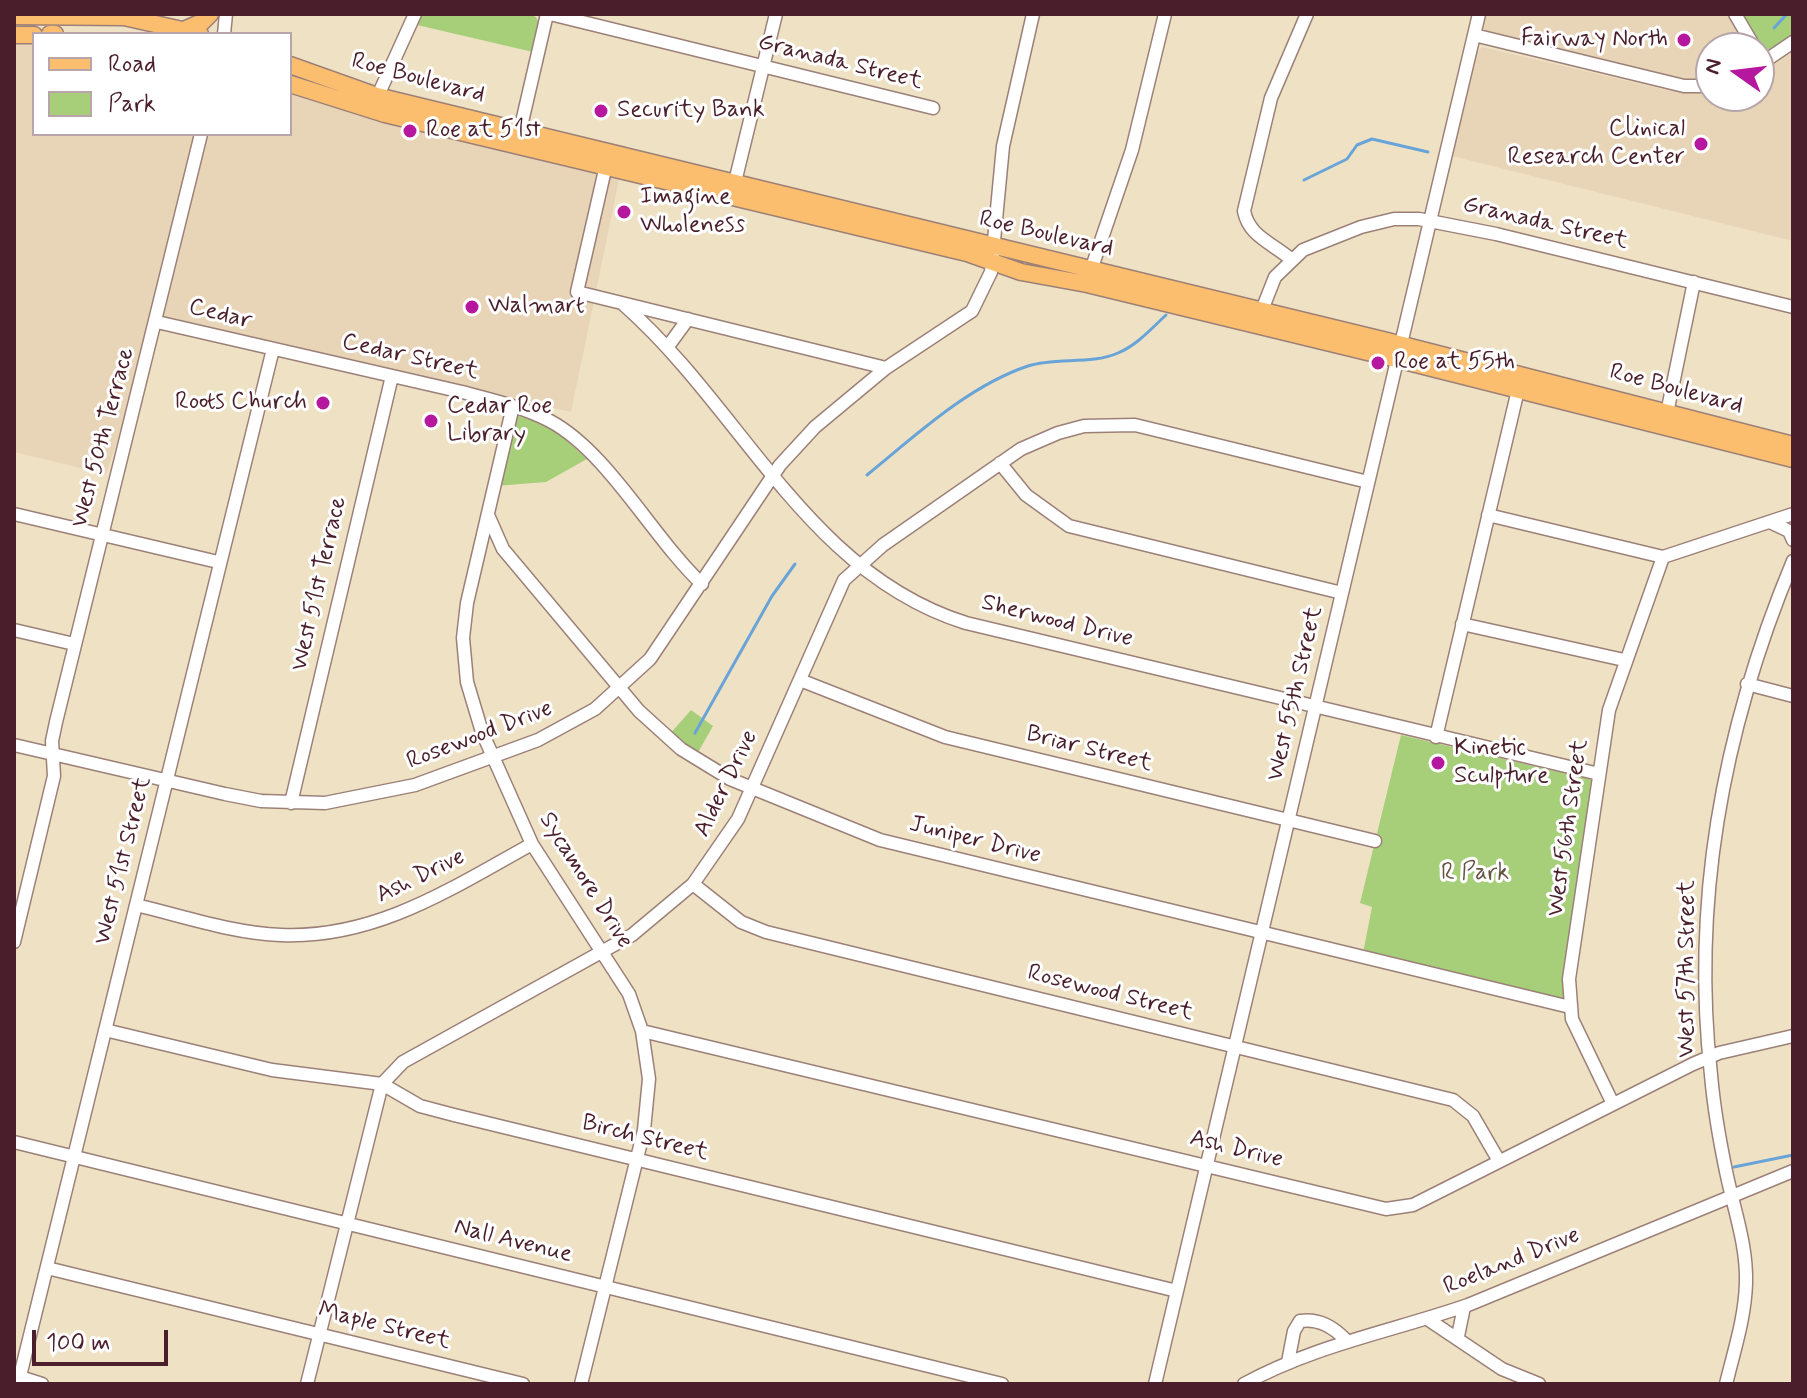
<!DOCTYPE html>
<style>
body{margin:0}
#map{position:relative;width:1807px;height:1398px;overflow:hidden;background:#efe2c4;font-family:Mynerve,sans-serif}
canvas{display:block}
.frame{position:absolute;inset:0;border:16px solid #4a1f2b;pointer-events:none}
.legend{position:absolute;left:32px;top:32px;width:260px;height:104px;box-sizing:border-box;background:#fff;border:2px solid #b7a5aa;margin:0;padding:10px 14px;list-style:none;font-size:24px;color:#4a1f2b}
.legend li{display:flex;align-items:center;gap:16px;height:40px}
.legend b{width:40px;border:2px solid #b7a5aa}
.north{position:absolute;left:1695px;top:32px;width:80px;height:80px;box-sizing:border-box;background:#fff;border:2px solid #b7a5aa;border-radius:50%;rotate:284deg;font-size:22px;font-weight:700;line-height:32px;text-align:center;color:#4a1f2b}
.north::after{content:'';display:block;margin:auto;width:28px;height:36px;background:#b5179e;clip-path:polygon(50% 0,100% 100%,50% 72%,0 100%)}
.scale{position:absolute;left:32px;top:1330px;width:136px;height:36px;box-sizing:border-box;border:4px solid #4a1f2b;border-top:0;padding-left:10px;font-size:24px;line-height:28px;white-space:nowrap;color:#4a1f2b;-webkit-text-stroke:6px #fff;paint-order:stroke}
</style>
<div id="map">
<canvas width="1807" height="1398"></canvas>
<div class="frame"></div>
<ul class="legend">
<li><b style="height:10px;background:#fbbd6e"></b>Road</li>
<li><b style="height:22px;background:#a7cf7a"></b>Park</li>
</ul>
<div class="north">N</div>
<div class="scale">100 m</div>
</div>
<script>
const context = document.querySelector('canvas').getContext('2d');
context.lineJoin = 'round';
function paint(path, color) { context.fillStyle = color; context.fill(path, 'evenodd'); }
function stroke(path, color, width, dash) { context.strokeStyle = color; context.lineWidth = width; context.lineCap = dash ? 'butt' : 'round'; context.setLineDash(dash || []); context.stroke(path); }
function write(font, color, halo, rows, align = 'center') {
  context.font = font + ' Mynerve,sans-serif'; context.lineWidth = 6; context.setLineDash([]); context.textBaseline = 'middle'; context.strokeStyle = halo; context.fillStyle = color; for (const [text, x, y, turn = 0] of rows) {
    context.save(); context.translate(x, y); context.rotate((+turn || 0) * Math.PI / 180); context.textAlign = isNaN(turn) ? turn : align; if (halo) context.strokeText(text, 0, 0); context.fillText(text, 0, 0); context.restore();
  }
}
paint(new Path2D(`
 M1484 14H1730L1749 48H1711V81H1689L1489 34 1483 27Z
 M14 41 34 42V134H290V74L626 146 571 412 157 322 106 474 14 452Z
 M1482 47 1666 90 1711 93V96H1759V74L1793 52V241L1452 156 1476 53Z`), '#e8d4b7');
paint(new Path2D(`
 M422 14H529L536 17 540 25 533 52 417 25Z
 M1742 14H1793V34L1770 49H1764Z
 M513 414 550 426 587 459 546 482 496 486Z
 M691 710 713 726 696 756 669 735Z
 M1401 735 1593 780 1570 1007 1362 958 1372 907 1360 903Z`), '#a7cf7a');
stroke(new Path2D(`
 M1774 28 1787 14
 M1304 180 1347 159 1357 145 1372 139 1428 152
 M867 475C915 436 968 386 1028 366 1056 357 1091 365 1118 353 1137 345 1151 329 1166 315
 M695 733 772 596 795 564
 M1734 1167 1793 1155`), '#69a4d9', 3);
const minor = new Path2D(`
 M550 14 933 108
 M1735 14 1755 48
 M224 34 226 14
 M1474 35 1684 86H1711
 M1759 65 1793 42
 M375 102 415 14
 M519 135 547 14
 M607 161 577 292 886 368
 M733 190 776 14
 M1292 260C1273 243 1249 237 1244 211L1271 98 1307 14
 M1089 276 1132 150 1165 14
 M624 305C743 410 808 574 966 623L1599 774
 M1262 310 1275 277 1303 250 1361 227 1394 219H1419L1496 234 1793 307
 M157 322 462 392C492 400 523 407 550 421 608 452 653 538 702 584
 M669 345 688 319
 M513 406 467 603 463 638 467 682 482 732 532 844 629 994 642 1031 649 1079 644 1130 581 1384
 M1667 413 1694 282
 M1000 463 1026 495 1069 526 1342 593
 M14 514 218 562
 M488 515 503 549 639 711 681 749 730 779 880 840 1570 1007
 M1488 515 1663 557 1793 514
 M1770 522 1789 531 1793 540
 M1462 624 1624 660
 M14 630 74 644
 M800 680 945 737 1375 841
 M1747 684 1793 696
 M1436 737 1518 390
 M14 745 225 794 261 801 325 803 415 785 538 740 595 709 650 659 780 465 815 427 886 368 972 311 991 272 1003 146 1033 14
 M291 803 392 376
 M693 884 741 922 766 932 1453 1100 1473 1116 1499 1161
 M136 905C183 916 232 933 281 935 376 939 452 888 532 844
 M14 942 54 776 52 741 56 722 201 134
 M105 1030 272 1070 382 1084 420 1106 454 1115 1177 1291
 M642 1031 1386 1209 1413 1205 1693 1064 1719 1053 1793 1036
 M1613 1104 1572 1019 1569 979 1609 710 1663 557
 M14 1142 1002 1384
 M47 1268 523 1384
 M1429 1320 1502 1369 1539 1384
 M1458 1336 1464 1307
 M1288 1362 1294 1331 1300 1321C1319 1318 1333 1327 1346 1340
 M20 1377 42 1384
 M18 1384 273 349
 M307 1384 382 1084 403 1062 632 935 693 884 738 819 844 580 883 545 1021 449 1058 433 1084 426 1135 425 1368 482
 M1155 1384 1479 14
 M1244 1384C1315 1345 1393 1331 1468 1305L1793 1171
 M1726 1384C1734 1351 1745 1318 1746 1283 1747 1246 1735 1213 1727 1176 1720 1143 1714 1109 1711 1075 1691 898 1725 724 1793 561`);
const major = new Path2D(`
 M14 16 124 17 200 34
 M186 29 202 22 210 14
 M50 34H55
 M14 35H34
 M290 65 377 96 1387 341 1793 445
 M290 84 385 114 967 253 1021 272 1087 284 1384 356 1793 459`);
stroke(minor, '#9c8078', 15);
stroke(major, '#9c8078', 19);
stroke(minor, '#fff', 12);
stroke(major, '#fbbd6e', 16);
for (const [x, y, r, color] of [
 [1684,40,8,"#b5179e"],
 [601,111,8,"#b5179e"],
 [410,131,8,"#b5179e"],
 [1701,144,8,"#b5179e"],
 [624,212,8,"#b5179e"],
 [472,307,8,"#b5179e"],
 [1378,363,8,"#b5179e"],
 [323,403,8,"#b5179e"],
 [431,421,8,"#b5179e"],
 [1438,763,8,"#b5179e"]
]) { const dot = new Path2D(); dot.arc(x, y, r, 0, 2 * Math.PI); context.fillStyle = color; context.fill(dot); stroke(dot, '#fff', 3); }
write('24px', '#4a1f2b', '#fff', [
 ["Fairway North",1668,40,"right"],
 ["Security Bank",617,111],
 ["Clinical",1685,130,"right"],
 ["Research Center",1685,158,"right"],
 ["Roe at 51st",426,131],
 ["Imagine",640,198],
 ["Wholeness",640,226],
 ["Walmart",488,307],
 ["Roe at 55th",1394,363],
 ["Roots Church",307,403,"right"],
 ["Cedar Roe",447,407],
 ["Library",447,435],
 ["Kinetic",1454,749],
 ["Sculpture",1454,777]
], 'left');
write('24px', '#4a1f2b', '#fff', [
 ["Granada Street",840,63,14],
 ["Roe Boulevard",418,79,15],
 ["Granada Street",1545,224,13],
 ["Roe Boulevard",1046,235,13],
 ["Cedar",220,315,14],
 ["Cedar Street",410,358,13],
 ["Roe Boulevard",1676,390,15],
 ["West 50th Terrace",104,438,-75],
 ["West 51st Terrace",320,584,-77],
 ["Sherwood Drive",1057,622,14],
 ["West 55th Street",1296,694,-77],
 ["Rosewood Drive",480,736,-21],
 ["Briar Street",1089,750,14],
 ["Alder Drive",727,784,-64],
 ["West 56th Street",1569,828,-82],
 ["Juniper Drive",975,841,14],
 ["West 51st Street",124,861,-76],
 ["Ash Drive",421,877,-26],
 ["Sycamore Drive",585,881,58],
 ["West 57th Street",1688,969,-90],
 ["Rosewood Street",1110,994,14],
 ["Birch Street",645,1139,14],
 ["Ash Drive",1236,1150,14],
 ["Nall Avenue",513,1242,14],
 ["Roeland Drive",1512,1262,-22],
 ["Maple Street",384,1327,14]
]);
write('24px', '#665443', '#fff', [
 ["R Park",1475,874]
]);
</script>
